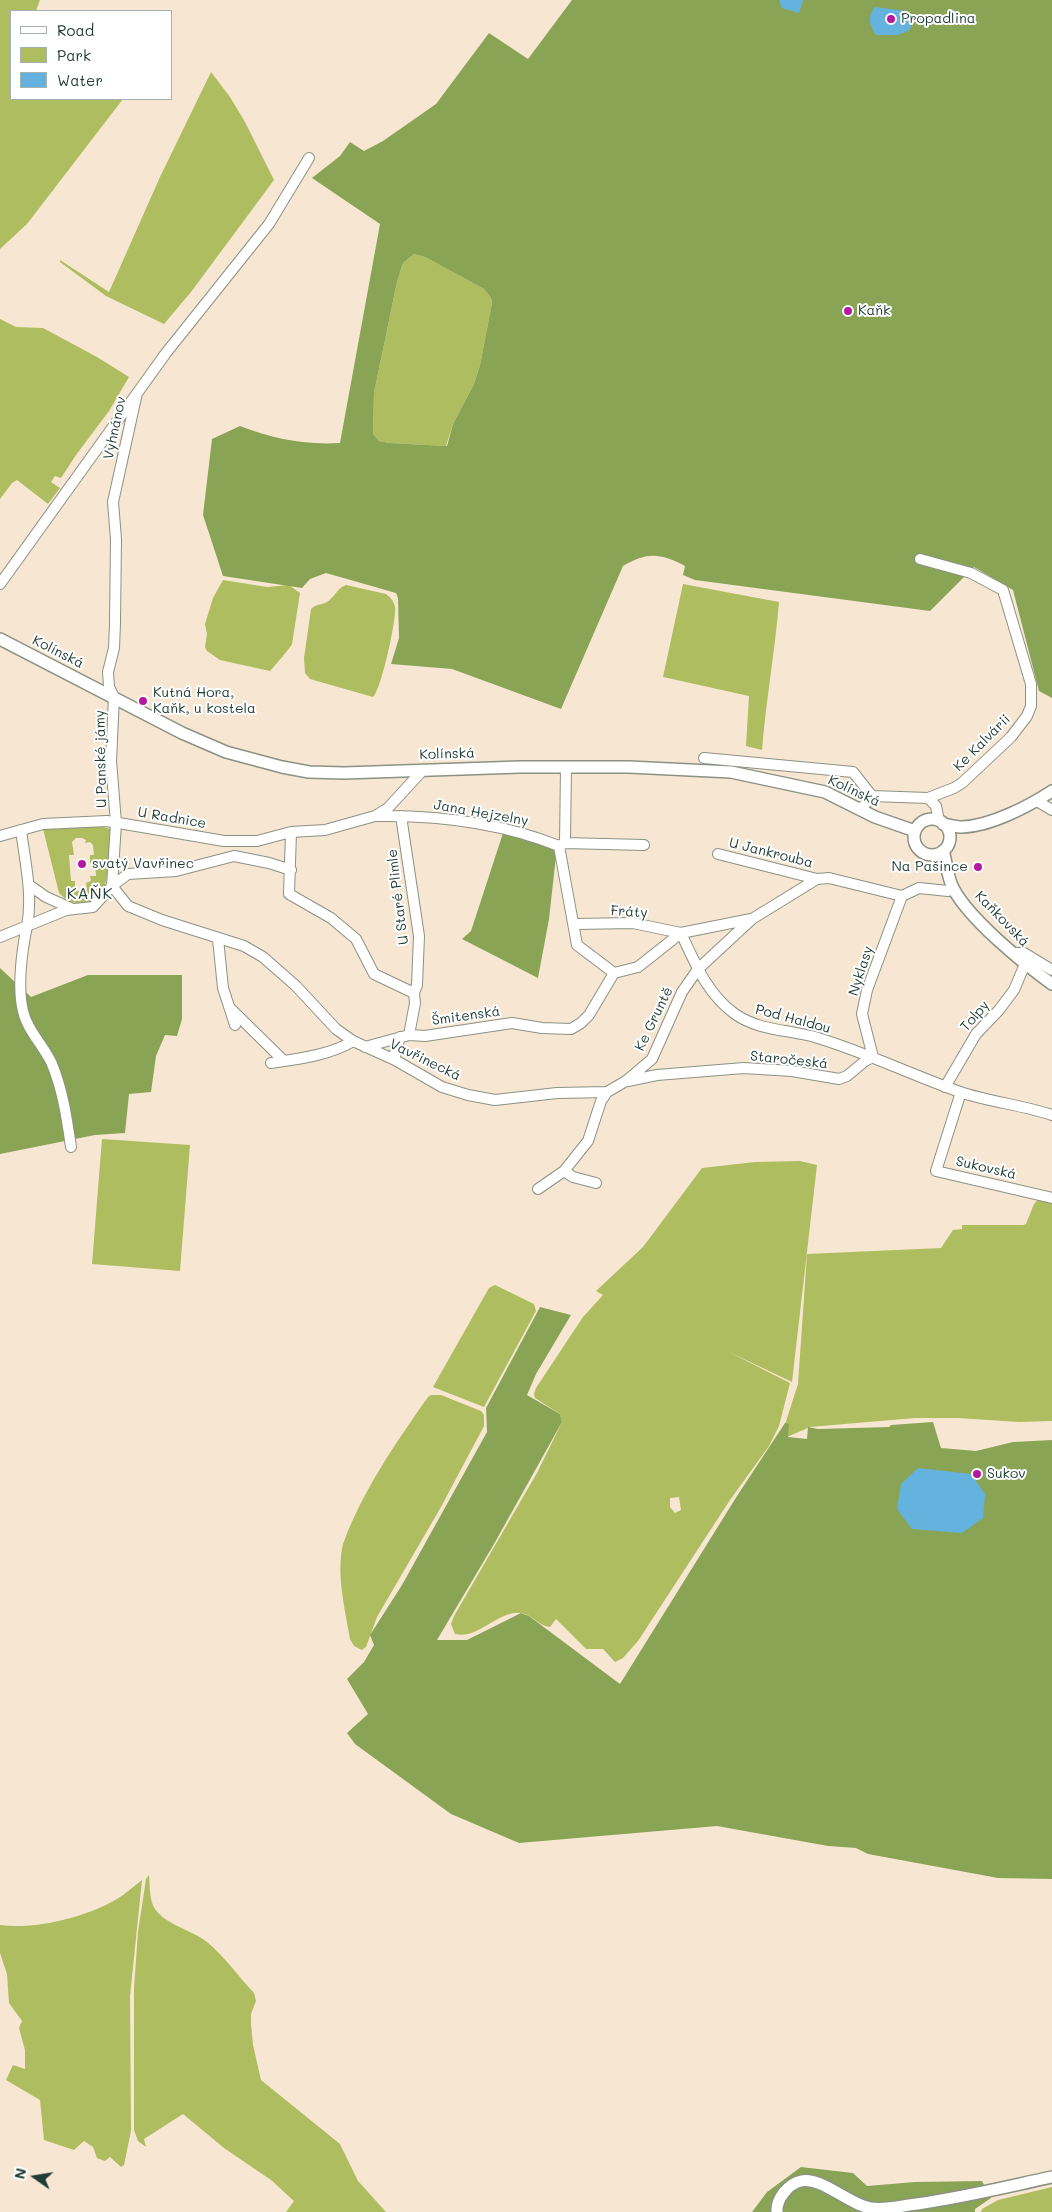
<!DOCTYPE html>
<meta charset="utf-8">
<style>
body{margin:0}
#map{position:relative;width:1052px;height:2212px;overflow:hidden;background:#f7e7d2;font-family:Mali,sans-serif}
canvas{display:block}
.legend{position:absolute;left:10px;top:10px;width:162px;height:90px;box-sizing:border-box;background:#fff;border:1px solid #a5b1ae;margin:0;padding:6px 9px;list-style:none;font-size:15px;color:#1f3d34}
.legend li{display:flex;align-items:center;gap:10px;height:25px}
.legend b{width:25px;border:1px solid #a5b1ae}
.north{position:absolute;left:10px;top:2152px;width:50px;height:50px;-webkit-text-stroke:4px #fff;paint-order:stroke;rotate:283deg;font-size:14px;font-weight:700;line-height:20px;text-align:center;color:#1f3d34}
.north::after{content:'';display:block;margin:auto;width:18px;height:22px;background:#1f3d34;clip-path:polygon(50% 0,100% 100%,50% 72%,0 100%)}
</style>
<div id="map">
<canvas width="1052" height="2212"></canvas>
<ul class="legend">
<li><b style="height:6px;background:#fff"></b>Road</li>
<li><b style="height:14px;background:#adbd5f"></b>Park</li>
<li><b style="height:14px;background:#64b3de"></b>Water</li>
</ul>
<div class="north">N</div>
</div>
<script>
const context = document.querySelector('canvas').getContext('2d');
context.lineJoin = 'round';
function paint(path, color) { context.fillStyle = color; context.fill(path, 'evenodd'); }
function stroke(path, color, width, dash) { context.strokeStyle = color; context.lineWidth = width; context.lineCap = dash ? 'butt' : 'round'; context.setLineDash(dash || []); context.stroke(path); }
function write(font, color, halo, rows, align = 'center') {
  context.font = font + ' Mali,sans-serif'; context.lineWidth = 4; context.setLineDash([]); context.textBaseline = 'middle'; context.strokeStyle = halo; context.fillStyle = color; for (const [text, x, y, turn = 0] of rows) {
    context.save(); context.translate(x, y); context.rotate((+turn || 0) * Math.PI / 180); context.textAlign = isNaN(turn) ? turn : align; if (halo) context.strokeText(text, 0, 0); context.fillText(text, 0, 0); context.restore();
  }
}
paint(new Path2D(`
 M0 0H40L36 11H11V99H123L27 224 0 249Z
 M211 72 230 97 245 122 274 180 191 292 164 324 106 296 60 262V260L109 292 160 177Z
 M414 254 425 257 484 289 491 298 492 303 480 365 474 384 453 424 446 446 389 443 379 441 373 434 374 393 397 282 403 263Z
 M0 319 16 327 43 328 97 357 129 377 109 411 76 455 61 478 55 476 51 482 60 488 48 504 17 480 12 483 0 499Z
 M223 580 267 587 289 585 300 593 292 644C290 648 273 668 270 671L220 660 207 651 205 647 207 634 205 624 213 598Z
 M683 584 779 602C775 651 766 700 762 750L746 746 749 696 663 677Z
 M346 585 386 594C390 597 394 601 395 607 397 618 381 691 373 697L310 679 305 673 304 658 311 609C316 604 321 605 327 602 334 598 337 588 346 585Z
 M100 826 111 829V854L104 891 90 904C78 904 68 903 59 893L43 829ZM76 838H82L86 840 85 843 90 842 93 845 94 855H90V863H95L96 876H90L91 881 86 883 87 890 75 891V881H71L69 855H74L72 842Z
 M102 1139 190 1145 180 1271 92 1264Z
 M800 1161 817 1165 792 1382 725 1350 790 1383 779 1426 769 1446 730 1500 638 1641 623 1658 615 1662 603 1649H586L556 1619 550 1627C535 1625 532 1611 514 1613 494 1616 476 1639 455 1634L451 1624 454 1616 537 1473 562 1422 560 1414 535 1398 534 1394 536 1388 583 1317 603 1295 596 1291 643 1247 702 1168 755 1162ZM679 1497 681 1510 675 1513 670 1507V1498Z
 M1038 1200 1052 1203V1421L1019 1422 958 1418H915L810 1427 780 1440 798 1384 807 1254 941 1248 953 1230 962 1229V1225H1023L1026 1224 1034 1204Z
 M495 1285 534 1304 536 1311 484 1407 433 1387 489 1288Z
 M431 1395H441L481 1411 484 1415V1426L441 1507 377 1617 366 1647 362 1650 354 1646 350 1639C345 1609 336 1574 343 1544 363 1490 395 1444 428 1397Z
 M149 1875C150 1885 149 1900 155 1909 166 1925 192 1930 207 1942 225 1957 238 1976 254 1993L256 2001 251 2014V2024L253 2045 261 2080 340 2144 358 2181 386 2212H286L294 2201 271 2180 224 2148 183 2114 144 2139 146 2147 138 2141 134 2130V1988L138 1932 146 1879Z
 M142 1880 130 1996 131 2131 124 2165 121 2167 110 2157 105 2161 97 2158 93 2147 84 2141 74 2150 44 2140 40 2100 6 2080 13 2065 25 2069V2050L19 2028 22 2021 9 2003 7 1974 0 1953V1925C35 1930 87 1917 117 1899 125 1894 133 1887 142 1880Z
 M1052 2187V2212H981L982 2209 998 2200Z`), '#adbd5f');
paint(new Path2D(`
 M572 0H1052V698L1039 691 1013 590 974 567 930 611 695 580 683 575 685 566C660 553 647 552 623 566L561 709 452 669 391 664 399 638 398 598 396 593 326 573 310 579 302 588 223 576 203 515 212 439 240 426C274 439 304 445 340 443L380 224 312 178 340 156 350 142 364 151 383 141 436 104 489 33 528 59ZM414 254 425 257 484 289 491 298 492 303 480 365 474 384 453 424 447 446 389 443 379 441 373 434 374 393 397 282 403 263Z
 M505 827 557 847 549 919 538 978 462 939 471 931Z
 M0 968 31 997 88 975H182V1019L177 1036 165 1035 156 1056 151 1092 129 1094 125 1133 95 1135 0 1154Z
 M540 1307 571 1315 536 1374 527 1395 560 1414 562 1422 494 1544 437 1640H467L521 1613 529 1616 620 1684 737 1496 785 1423 789 1424 788 1437 807 1439 808 1427 818 1429 889 1427 891 1425 933 1422 941 1448 976 1451 1013 1442 1052 1440V1879L998 1878 868 1854 856 1848 828 1846 717 1826 519 1843 451 1814 355 1744 347 1733 368 1714 347 1679 364 1662 374 1645 370 1635 402 1585 487 1432 486 1408Z
 M801 2167 853 2173 867 2186 915 2182 982 2181 991 2198 975 2209V2212H752L767 2192Z`), '#8aa456');
paint(new Path2D(`
 M779 0H803L799 13 782 8Z
 M875 7 905 11 913 16 910 30 898 35H876C869 23 867 18 875 7Z
 M918 1468 971 1474 985 1494 983 1518 962 1533 912 1529 897 1509 901 1484Z`), '#64b3de');
const minor = new Path2D(`
 M920 559 971 573 1003 590 1031 684V706L1027 716 1011 737 962 783 954 788 928 798
 M0 584 166 353 269 224 309 158
 M704 758 853 772 872 796
 M1037 801 1052 810
 M860 810 872 796 928 798 936 806 939 821
 M376 816C437 815 502 823 559 846
 M401 816 419 936 417 985 414 993 415 1003 409 1035
 M291 832 289 894 331 918 356 939 374 974 414 993
 M0 836 43 824 107 821 224 841H257L291 832 325 830 375 816 388 808 422 771
 M565 843 644 845
 M559 846 577 945 614 973
 M559 846 565 843 566 767
 M718 854 817 879
 M291 870 269 863 234 856 176 871 128 874 112 886 128 906 162 920 244 946 263 957 296 986 336 1029 353 1041 395 1060 442 1087 468 1095 495 1100 557 1093 607 1092
 M29 885 46 897 73 909
 M575 924 633 923 681 933 751 919
 M681 933C695 963 707 994 735 1014 761 1032 790 1029 818 1038 867 1053 912 1075 960 1092 990 1102 1022 1105 1052 1115
 M0 937 27 926C33 894 25 862 21 830
 M218 939 223 988 235 1025
 M1013 953H1024L1052 970
 M231 1009 284 1061
 M365 1047 409 1035 425 1036 512 1023 542 1028 571 1029 581 1023 589 1015 614 973 638 967 681 933
 M873 1057 862 1014 867 990 902 896
 M395 1060V1053L400 1037
 M271 1063C297 1059 331 1055 353 1041
 M628 1081 657 1075 744 1068 792 1071 839 1079 847 1076 865 1061 873 1057
 M945 1087 976 1034 999 1010 1014 990 1025 964
 M961 1092 936 1171 1052 1198
 M71 1147C67 1119 63 1091 52 1064 44 1046 27 1030 23 1011 17 987 22 950 27 926L66 910 93 907 112 886 116 823 111 761 114 697 109 687 108 672 114 648 115 623 116 539 113 502 137 393
 M564 1171 573 1177 596 1183
 M538 1189 564 1171 588 1141 601 1101 607 1092 626 1081 652 1059 682 992 698 969 752 919 817 879 829 878 902 896 919 888 948 891 953 888`);
const tertiary = new Path2D(`
 M0 639 182 733 226 752 282 767 309 772 344 773 520 767H629L731 772 825 792 875 817 915 831
 M914 837a18 18 0 1 1 36 0a18 18 0 1 1-36 0Z
 M943 824C949 825 956 827 962 827 991 826 1029 806 1052 791
 M943 851C947 863 947 876 953 888 969 919 1023 963 1052 984
 M777 2212C776 2199 788 2184 801 2181 821 2176 849 2205 871 2208 883 2210 897 2207 909 2205 957 2199 1005 2187 1052 2177`);
stroke(minor, '#8b9283', 12);
stroke(tertiary, '#8b9283', 14);
stroke(minor, '#fff', 10);
stroke(tertiary, '#fff', 11);
for (const [x, y, r, color] of [
 [891,19,5,"#b5179e"],
 [848,311,5,"#b5179e"],
 [143,701,5,"#b5179e"],
 [82,864,5,"#b5179e"],
 [978,867,5,"#b5179e"],
 [977,1474,5,"#b5179e"]
]) { const dot = new Path2D(); dot.arc(x, y, r, 0, 2 * Math.PI); context.fillStyle = color; context.fill(dot); stroke(dot, '#fff', 2); }
write('14px', '#1f3d34', '#fff', [
 ["Propadlina",901,19],
 ["Kaňk",858,311],
 ["Kutná Hora,",153,693],
 ["Kaňk, u kostela",153,709],
 ["svatý Vavřinec",92,864],
 ["Na Pašince",968,867,"right"],
 ["Sukov",987,1474]
], 'left');
write('14px', '#1f3d34', '#fff', [
 ["Vyhnánov",115,428,-78],
 ["Kolínská",58,652,27],
 ["Ke Kalvárii",982,743,-45],
 ["Kolínská",447,754,-2],
 ["U Panské jámy",101,759,-91],
 ["Kolínská",854,791,25],
 ["Jana Hejzelny",481,813,10],
 ["U Radnice",172,818,10],
 ["U Jankrouba",771,853,14],
 ["U Staré Plimle",398,897,-97],
 ["Fráty",629,912,4],
 ["Kaňkovská",1002,919,46],
 ["Nyklasy",861,971,-72],
 ["Šmitenská",466,1016,-8],
 ["Tolpy",975,1016,-49],
 ["Ke Gruntě",654,1019,-64],
 ["Pod Haldou",793,1019,15],
 ["Vavřinecká",425,1060,26],
 ["Staročeská",789,1060,6],
 ["Sukovská",986,1168,13]
]);
context.letterSpacing = '1px';
write('16px', '#1f3d34', '#fff', [
 ["KAŇK",90,894]
]);
context.letterSpacing = '0px';
</script>
